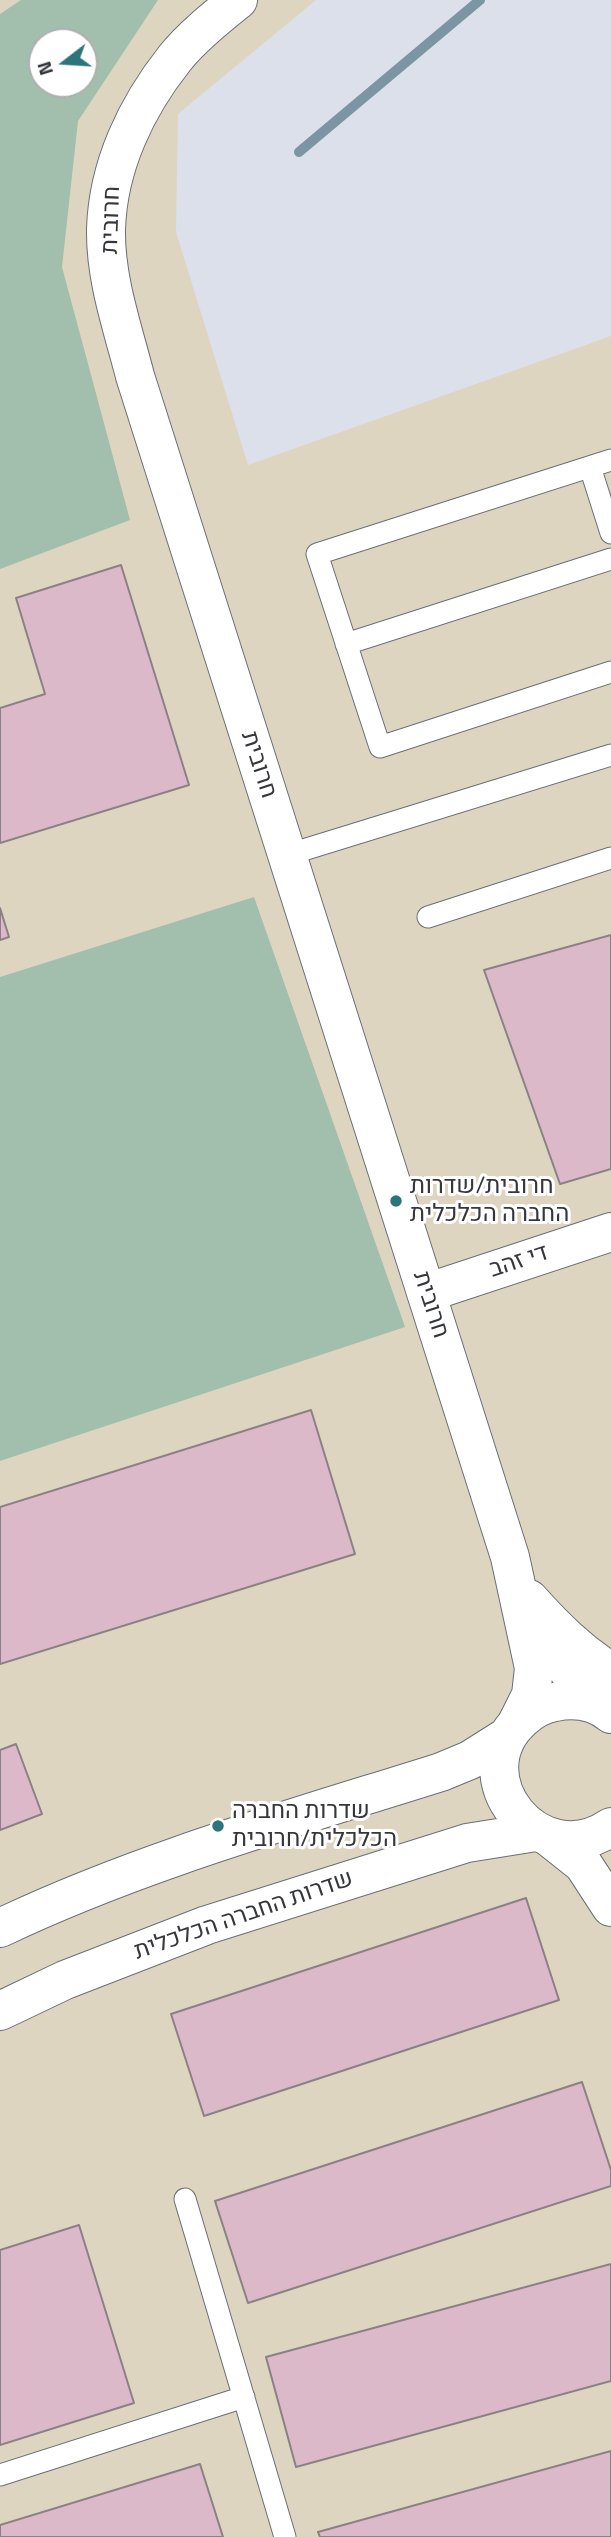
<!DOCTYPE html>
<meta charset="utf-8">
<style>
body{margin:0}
#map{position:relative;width:611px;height:2537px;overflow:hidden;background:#dbe0ea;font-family:"Titillium Web",sans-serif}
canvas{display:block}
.north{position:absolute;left:28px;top:28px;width:70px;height:70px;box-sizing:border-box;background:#fff;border:2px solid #aeafb1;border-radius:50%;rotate:253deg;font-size:19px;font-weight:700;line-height:28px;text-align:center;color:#35373b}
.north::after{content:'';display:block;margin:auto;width:24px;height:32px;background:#2c757b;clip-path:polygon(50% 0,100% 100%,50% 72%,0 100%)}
</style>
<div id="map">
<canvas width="611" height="2537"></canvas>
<div class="north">N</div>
</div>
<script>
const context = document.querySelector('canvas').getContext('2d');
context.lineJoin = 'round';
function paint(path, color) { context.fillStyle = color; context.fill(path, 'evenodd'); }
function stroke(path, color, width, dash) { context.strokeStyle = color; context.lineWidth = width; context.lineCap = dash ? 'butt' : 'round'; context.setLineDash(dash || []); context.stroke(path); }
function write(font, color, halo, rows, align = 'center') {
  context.font = font + ' "Titillium Web",Heebo,sans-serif'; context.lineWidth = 6; context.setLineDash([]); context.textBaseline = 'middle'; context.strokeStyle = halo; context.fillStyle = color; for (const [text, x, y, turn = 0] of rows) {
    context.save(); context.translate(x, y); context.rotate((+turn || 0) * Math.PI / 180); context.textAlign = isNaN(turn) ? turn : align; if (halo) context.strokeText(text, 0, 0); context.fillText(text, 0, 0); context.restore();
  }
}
paint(new Path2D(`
 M0 0H316L178 114 176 232 248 465 611 336V2537H0ZM42 42H84V84H42Z`), '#ded5c0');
paint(new Path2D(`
 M21 0H158L78 121 62 267 130 520 0 569V14ZM84 42V84H42V42Z
 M254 897 405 1327 0 1461V977Z`), '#a2beac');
stroke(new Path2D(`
 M299 152 480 0`), '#7c95a3', 10);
const building = new Path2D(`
 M121 565 189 785 0 843V708L45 694 16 598Z
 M0 908 9 937 0 940Z
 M611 935V1169L560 1184 484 970Z
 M311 1410 355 1554 0 1664V1507Z
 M16 1744 42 1814 0 1830V1750Z
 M526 1898 559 2000 204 2116 171 2014Z
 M582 2082 611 2170V2186L248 2303 215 2201Z
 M79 2225 134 2403 0 2445V2250Z
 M611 2264V2381L296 2467 266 2357Z
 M611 2451V2537H320L318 2532Z
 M200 2464 223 2537H0V2525Z`);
paint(building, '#dcb9c9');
stroke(building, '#8b8185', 2);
const service = new Path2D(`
 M611 460 317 554 380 747 611 672
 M590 467 611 533
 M346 644 611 559
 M287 855 611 755
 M428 917 611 858
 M185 2199 285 2537
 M0 2475 244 2397`);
const minor = new Path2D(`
 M238 0C217 17 192 37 175 58 136 107 108 166 106 229 105 279 123 329 135 376L510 1557 534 1668 531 1695 516 1725
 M426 1293 611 1232
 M536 1613 551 1644 588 1701
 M549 1837 583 1864 611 1907`);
const secondary = new Path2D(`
 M529 1599C554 1627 579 1652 611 1672
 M611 1714C595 1701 575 1698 555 1702 542 1704 531 1711 522 1719 459 1776 539 1876 611 1827
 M0 1928C141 1861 292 1819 441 1772L470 1760 508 1736
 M0 2011 65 1980 207 1925 467 1843 536 1832`);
stroke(service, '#6a6f77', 23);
stroke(minor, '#6a6f77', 40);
stroke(secondary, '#6a6f77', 40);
stroke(service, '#fff', 21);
stroke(minor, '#fff', 38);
stroke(secondary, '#fff', 38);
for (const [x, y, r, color] of [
 [396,1201,7,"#2c757b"],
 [218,1826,7,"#2c757b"]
]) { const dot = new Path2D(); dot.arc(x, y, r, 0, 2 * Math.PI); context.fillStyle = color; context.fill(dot); stroke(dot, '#fff', 2.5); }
write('24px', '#35373b', '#fff', [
 ["חרובית",112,220,-88],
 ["חרובית",258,765,72],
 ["די זהב",519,1262,-18],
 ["חרובית",430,1305,72],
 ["שדרות החברה הכלכלית",244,1916,-19]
]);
write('24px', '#35373b', '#fff', [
 ["חרובית/שדרות",410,1187],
 ["החברה הכלכלית",410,1215],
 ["שדרות החברה",232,1812],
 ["הכלכלית/חרובית",232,1840]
], 'left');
</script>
